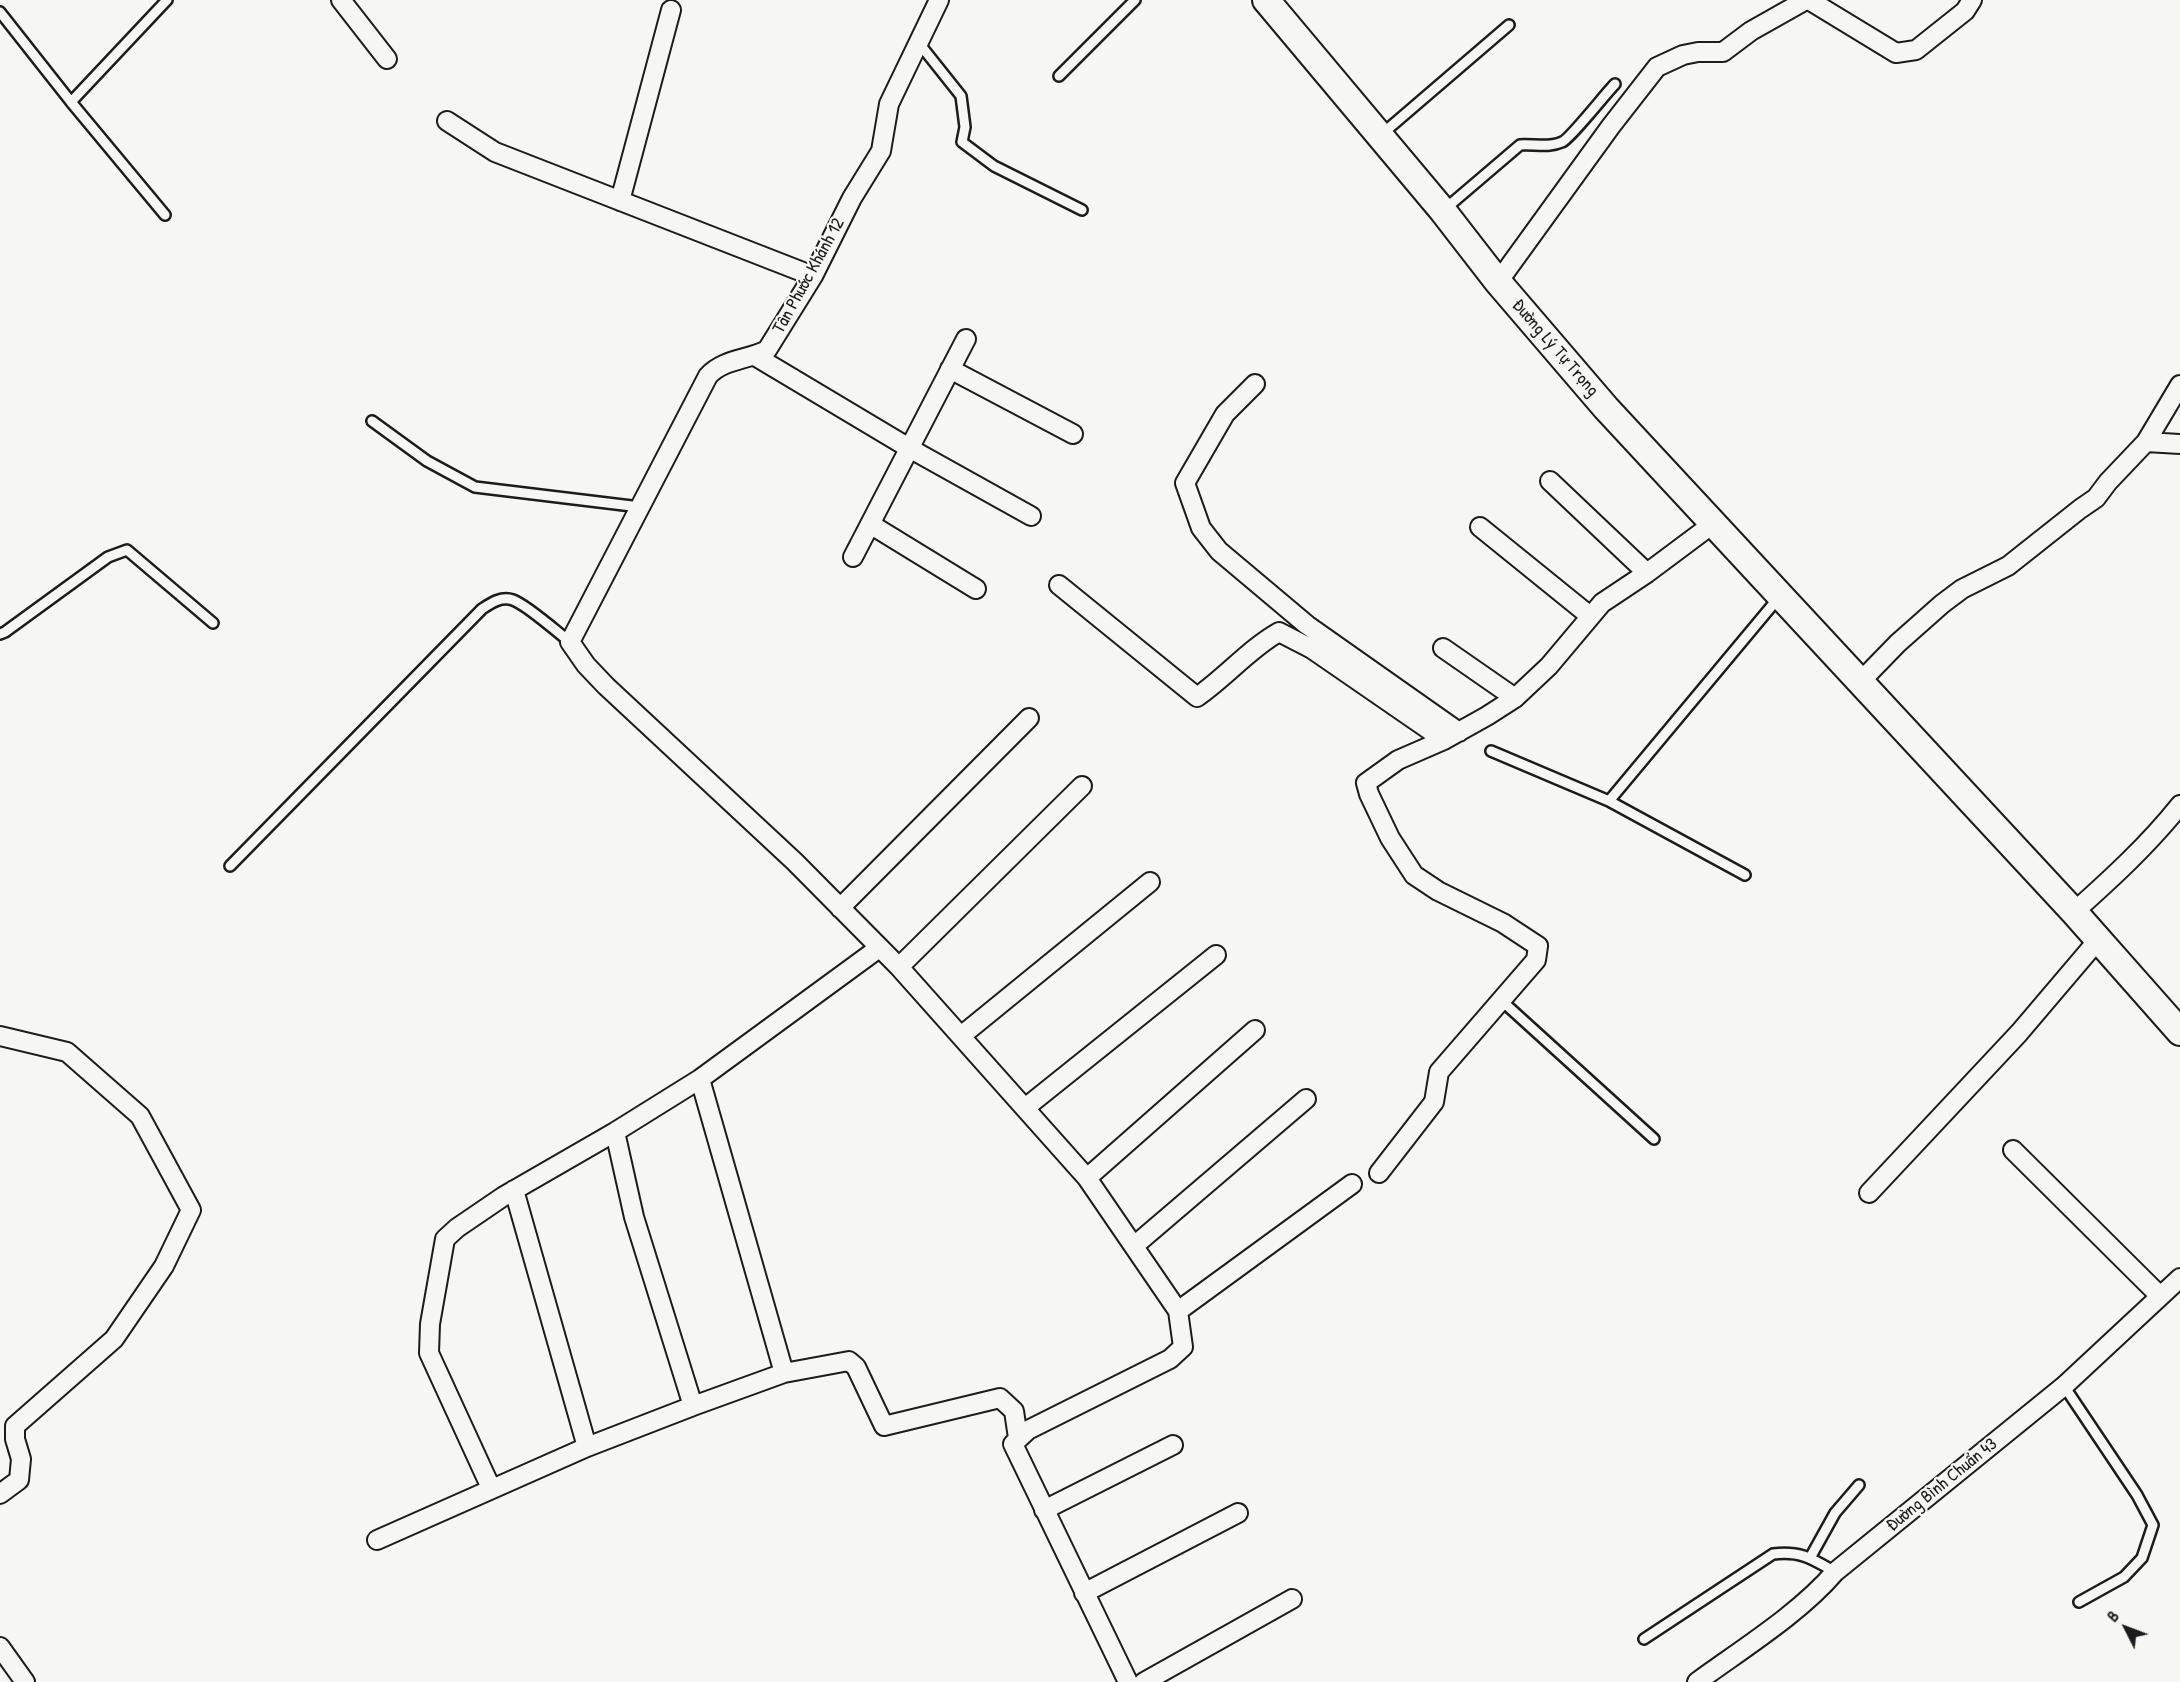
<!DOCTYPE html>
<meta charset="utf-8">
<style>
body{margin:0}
#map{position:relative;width:2180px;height:1682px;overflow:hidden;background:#f6f6f2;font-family:"Patrick Hand",sans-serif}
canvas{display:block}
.north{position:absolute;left:2096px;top:1598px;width:60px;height:60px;-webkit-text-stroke:4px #f6f6f2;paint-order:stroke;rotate:312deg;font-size:16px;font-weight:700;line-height:24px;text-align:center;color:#1c1c1c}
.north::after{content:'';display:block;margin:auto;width:21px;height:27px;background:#1c1c1c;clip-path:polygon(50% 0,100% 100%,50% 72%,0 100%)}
</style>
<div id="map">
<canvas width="2180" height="1682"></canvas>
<div class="north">B</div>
</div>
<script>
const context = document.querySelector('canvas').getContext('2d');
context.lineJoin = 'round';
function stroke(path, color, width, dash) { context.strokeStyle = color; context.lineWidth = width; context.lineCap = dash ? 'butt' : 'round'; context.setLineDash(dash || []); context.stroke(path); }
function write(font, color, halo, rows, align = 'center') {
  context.font = font + ' "Patrick Hand",sans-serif'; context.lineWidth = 4.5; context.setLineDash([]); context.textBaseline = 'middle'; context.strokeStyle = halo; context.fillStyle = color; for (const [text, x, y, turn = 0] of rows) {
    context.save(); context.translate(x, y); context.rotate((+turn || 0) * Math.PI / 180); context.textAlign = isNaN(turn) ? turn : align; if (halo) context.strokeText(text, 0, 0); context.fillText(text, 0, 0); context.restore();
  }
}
const lane = new Path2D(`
 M0 12 71 102
 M918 42 961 96 965 127 962 142 994 166 1082 210
 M1059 76 1135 0
 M1382 134 1509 25
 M1445 209 1520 145C1534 144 1549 148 1562 142 1570 139 1606 93 1615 84
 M165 215 71 102 167 0
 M372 421 427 461 475 487 640 507
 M0 634 5 632 108 557 127 550 213 623
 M1491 751 1609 801 1745 875
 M1609 801 1780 596
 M230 866 482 609C491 603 501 596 513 600 527 605 557 632 570 642
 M1502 1001 1654 1139
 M2064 1386 2137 1495 2153 1525 2142 1558 2124 1577 2079 1602
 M1810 1558 1835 1513 1859 1485
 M1644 1639 1773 1554C1801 1551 1811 1558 1835 1572`);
const street = new Path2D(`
 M341 0 387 59
 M939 0 889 104 881 151 852 198 813 276 767 350C748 360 723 359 708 376L570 642 586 665 606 686 795 862 899 967 1087 1178 1178 1311 1183 1347 1170 1359 1028 1430 1013 1444 1128 1682
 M1809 0 1896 53 1916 50 1965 11 1972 0
 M447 121 495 152 813 276
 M620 201 671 10
 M1498 282 1611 126 1657 67 1683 55 1698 52H1723L1751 31 1806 0
 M755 356 909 448 1031 516
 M950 369 1073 434
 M1255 384 1225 414 1185 483 1201 528 1219 551 1307 625 1459 732
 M2146 442 2180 444
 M1550 481 1647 573
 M870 524 976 589
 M1480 527 1590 616
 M853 557 966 339
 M1059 585 1197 697C1226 677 1249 649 1279 632L1312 649 1444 740
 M1443 648 1515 698
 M1861 681 1898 643 1942 604 1962 589 2008 566 2080 509 2096 498 2108 482 2146 442 2180 385
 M840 908 1029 718
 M2074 912C2112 878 2148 845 2180 805
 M899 967 1082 786
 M0 1036 67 1052 140 1116 191 1210 164 1266 114 1339 15 1426V1439L21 1459 19 1480 0 1494
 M961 1036 1150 882
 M700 1079 784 1373
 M1025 1108 1216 955
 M615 1132 634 1217 693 1406 784 1373 849 1361 856 1367 884 1426 1000 1398 1014 1411 1018 1438
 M2013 1150 2160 1296
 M1379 1173 1434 1102 1439 1072 1536 960 1538 946 1503 923 1438 891 1414 875 1390 838 1369 794 1366 783 1398 760 1444 740 1487 716 1515 698 1549 666 1602 603 1647 573 1714 523
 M1087 1178 1255 1030
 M514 1190 587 1447
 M1869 1193 2019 1033 2098 940
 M1134 1246 1306 1099
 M1178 1311 1352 1184
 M491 1488 429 1353 430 1324 445 1239 457 1228 504 1196 615 1132 700 1079 879 948
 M1044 1510 1173 1445
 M377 1540 587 1447 693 1406
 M1084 1593 1238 1513
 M0 1647 25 1682
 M1144 1682 1292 1599
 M1697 1682C1742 1649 1799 1614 1835 1572L2064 1386 2180 1278`);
const secondary = new Path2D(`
 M1266 0 1443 211 1498 282 1606 408 2074 912 2180 1032`);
stroke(lane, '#1c1c1c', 14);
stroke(street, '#1c1c1c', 22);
stroke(secondary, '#1c1c1c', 30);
stroke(lane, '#f6f6f2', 9);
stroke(street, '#f6f6f2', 18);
stroke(secondary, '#f6f6f2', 26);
write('18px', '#1c1c1c', '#f6f6f2', [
 ["Tân Phước Khánh 12",809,276,-61],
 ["Đường Lý Tự Trọng",1555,348,49],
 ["Đường Bình Chuẩn 43",1942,1485,-39]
]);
</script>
